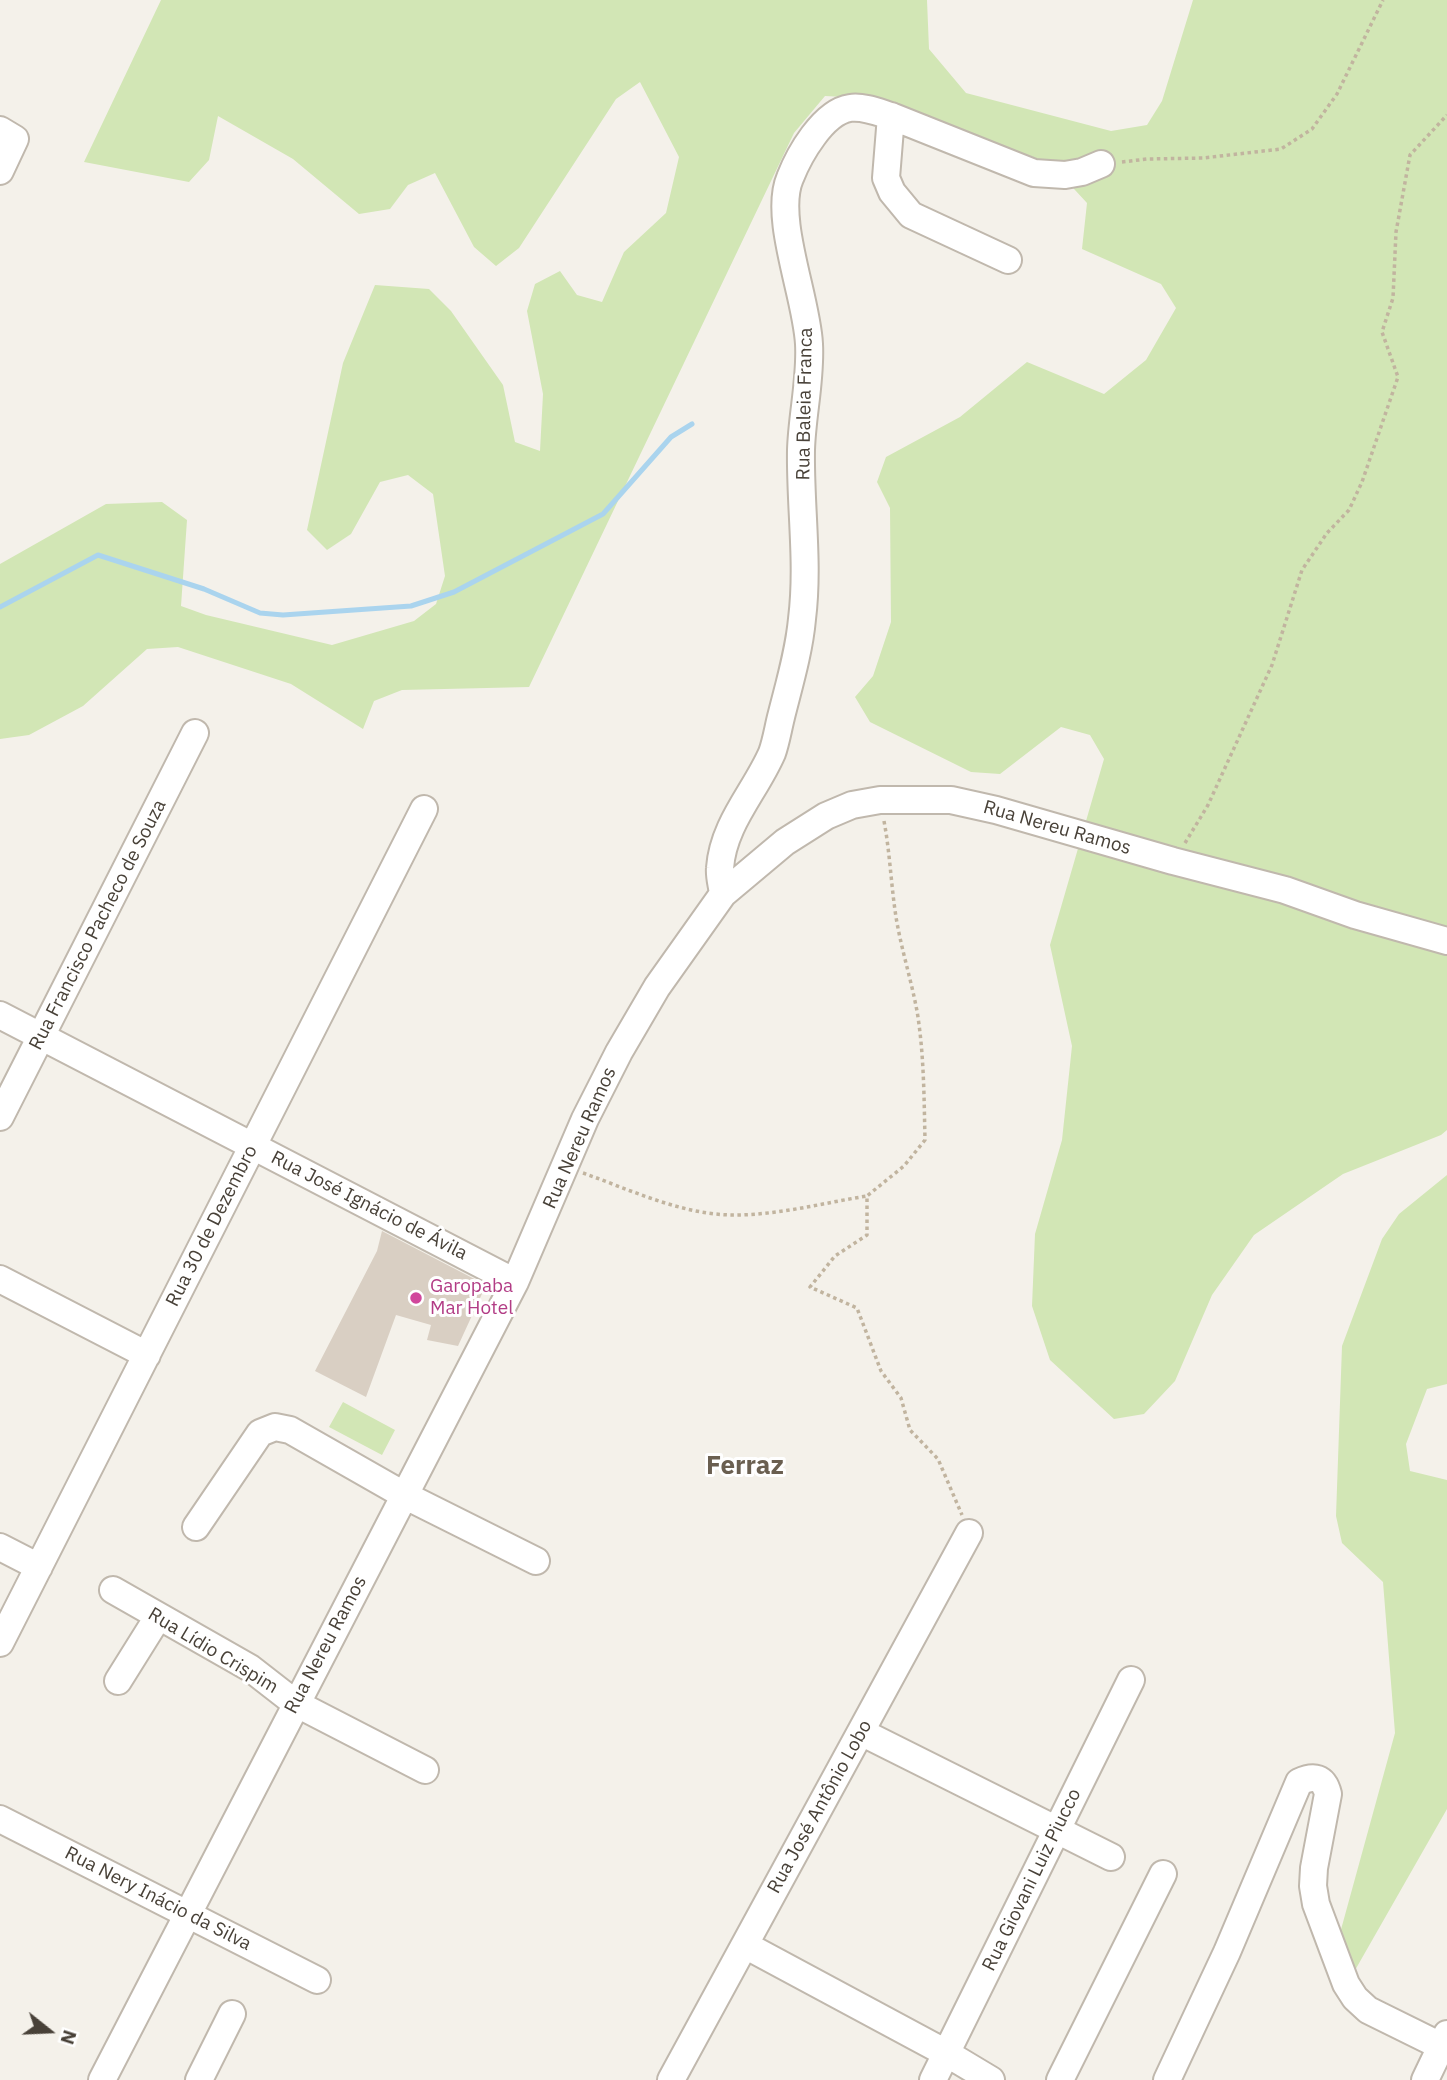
<!DOCTYPE html>
<meta charset="utf-8">
<style>
body{margin:0}
#map{position:relative;width:1447px;height:2080px;overflow:hidden;background:#f4f1ea;font-family:"IBM Plex Sans",sans-serif}
canvas{display:block}
.north{position:absolute;left:14px;top:1996px;width:70px;height:70px;-webkit-text-stroke:5px #fff;paint-order:stroke;rotate:108deg;font-size:19px;font-weight:700;line-height:28px;text-align:center;color:#484138}
.north::after{content:'';display:block;margin:auto;width:24px;height:32px;background:#484138;clip-path:polygon(50% 0,100% 100%,50% 72%,0 100%)}
</style>
<div id="map">
<canvas width="1447" height="2080"></canvas>
<div class="north">N</div>
</div>
<script>
const context = document.querySelector('canvas').getContext('2d');
context.lineJoin = 'round';
function paint(path, color) { context.fillStyle = color; context.fill(path, 'evenodd'); }
function stroke(path, color, width, dash) { context.strokeStyle = color; context.lineWidth = width; context.lineCap = dash ? 'butt' : 'round'; context.setLineDash(dash || []); context.stroke(path); }
function write(font, color, halo, rows, align = 'center') {
  context.font = font + ' "IBM Plex Sans",sans-serif'; context.lineWidth = 6; context.setLineDash([]); context.textBaseline = 'middle'; context.strokeStyle = halo; context.fillStyle = color; for (const [text, x, y, turn = 0] of rows) {
    context.save(); context.translate(x, y); context.rotate((+turn || 0) * Math.PI / 180); context.textAlign = isNaN(turn) ? turn : align; if (halo) context.strokeText(text, 0, 0); context.fillText(text, 0, 0); context.restore();
  }
}
paint(new Path2D(`
 M161 0H927L929 49 966 93 1111 131 1147 125 1162 101 1193 0H1447V1130L1441 1135 1343 1174 1254 1235 1212 1295 1175 1381 1144 1414 1114 1419 1050 1360 1032 1306 1035 1234 1062 1140 1072 1046 1050 945 1104 759 1090 735 1061 727 1000 774 971 772 870 722 855 697 873 676 891 622 890 508 877 482 886 457 960 417 1027 362 1104 394 1146 360 1176 308 1161 284 1082 249 1087 203 1051 164 882 99 825 96 794 133 529 687 402 690 374 701 363 729 291 684 178 647 147 649 83 706 29 735 0 739V564L106 504 162 502 187 520 181 606 206 615 332 645 414 621 436 604 445 576 433 494 408 475 380 482 351 534 327 550 307 530 343 363 375 285 429 289 451 311 503 385 515 442 540 451 543 394 527 311 535 284 560 271 577 295 602 302 624 252 666 213 679 157 640 82 616 99 519 248 496 266 474 247 435 173 408 185 390 209 359 214 293 159 218 116 209 160 189 182 84 162Z
 M1447 1175V1384L1427 1389 1406 1444 1410 1471 1447 1480V1809L1354 1972 1334 1955 1395 1733 1383 1582 1342 1543 1336 1516 1342 1346 1382 1239 1399 1214Z
 M343 1402 395 1430 382 1455 329 1427Z`), '#d2e6b5');
stroke(new Path2D(`
 M0 607 98 555 204 589 260 613 283 615 411 606 454 592 603 514 671 437 692 424`), '#aad4ee', 5);
paint(new Path2D(`
 M382 1231 486 1285 458 1346 427 1340 431 1325 396 1315 366 1397 315 1371 377 1251Z`), '#d9cfc3');
const minor = new Path2D(`
 M891 116 886 178 892 192 911 215 1008 260
 M0 130 15 139 0 171
 M723 894C722 885 719 876 720 868 723 824 755 792 772 753 776 742 778 729 781 717 789 685 799 652 802 619 809 563 800 506 801 450 802 415 811 379 809 344 807 298 773 218 790 178 799 155 823 112 850 108 863 106 878 112 891 116L1034 173 1065 175 1082 172 1101 164
 M0 1015 515 1282
 M0 1117 195 733
 M0 1279 147 1355
 M196 1527 260 1433 275 1427 290 1430 404 1495 536 1561
 M0 1547 39 1567
 M113 1590 250 1668 295 1703 425 1770
 M0 1643 424 809
 M118 1681 158 1617
 M861 1732 1111 1857
 M0 1819 317 1980
 M745 1945 946 2053 991 2080
 M102 2080 515 1282 585 1119 619 1052 657 987 723 894 785 842 826 816 852 805 880 800H951L996 810 1173 861 1285 890 1355 915 1447 941
 M199 2080 232 2014
 M671 2080 969 1533
 M933 2080 1131 1680
 M1060 2080 1163 1874
 M1167 2080 1227 1952 1299 1782C1314 1775 1324 1777 1328 1794L1314 1868 1313 1886 1316 1904 1346 1984 1355 1998 1368 2010 1447 2049
 M1425 2080 1447 2034`);
stroke(minor, '#c0b8ad', 30);
stroke(new Path2D(`
 M1122 162 1147 159 1203 158 1281 149 1312 129 1337 94 1383 0
 M884 821C890 853 891 885 896 917 901 948 911 979 917 1011 924 1053 924 1097 925 1140L904 1166 867 1196V1235L835 1256 810 1287 857 1308 881 1371 901 1398 910 1430 938 1459 962 1515
 M1185 843 1208 805 1272 665 1302 570 1327 533 1349 510 1362 482 1398 377 1382 332 1393 298 1396 232 1410 155 1447 115
 M583 1173C631 1190 682 1215 734 1215 779 1215 823 1203 867 1196`), '#c1b49f', 3.5, [3.5, 3.5]);
stroke(minor, '#fff', 26);
for (const [x, y, r, color] of [
 [416,1298,7,"#d1479c"]
]) { const dot = new Path2D(); dot.arc(x, y, r, 0, 2 * Math.PI); context.fillStyle = color; context.fill(dot); stroke(dot, '#fff', 2.5); }
write('19px', '#484138', '#fff', [
 ["Rua Baleia Franca",805,404,-89],
 ["Rua Nereu Ramos",1057,828,16],
 ["Rua Francisco Pacheco de Souza",98,925,-63],
 ["Rua Nereu Ramos",580,1138,-66],
 ["Rua José Ignácio de Ávila",369,1206,27],
 ["Rua 30 de Dezembro",212,1226,-63],
 ["Rua Nereu Ramos",326,1645,-62],
 ["Rua Lídio Crispim",213,1651,31],
 ["Rua José Antônio Lobo",820,1807,-61],
 ["Rua Giovani Luiz Piucco",1032,1880,-64],
 ["Rua Nery Inácio da Silva",158,1899,27]
]);
write('19px', '#b23c85', '#fff', [
 ["Garopaba",430,1287],
 ["Mar Hotel",430,1309]
], 'left');
write('bold 26px', '#6a5f50', '#fff', [
 ["Ferraz",745,1466]
]);
</script>
